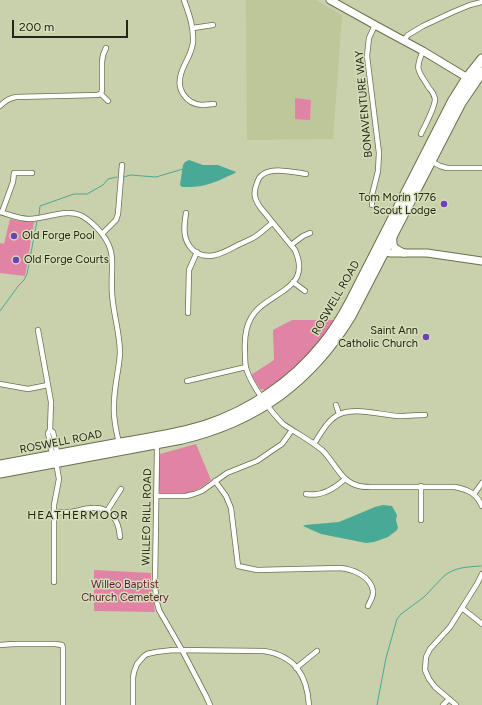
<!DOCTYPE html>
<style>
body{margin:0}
#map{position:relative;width:482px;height:705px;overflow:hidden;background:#c8d1ab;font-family:Figtree,sans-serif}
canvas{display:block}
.scale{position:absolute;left:12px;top:20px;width:116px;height:18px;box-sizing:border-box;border:2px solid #222517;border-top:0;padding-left:5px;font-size:12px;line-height:14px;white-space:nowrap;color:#222517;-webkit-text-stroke:3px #d5deb8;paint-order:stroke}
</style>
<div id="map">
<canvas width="482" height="705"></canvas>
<div class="scale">200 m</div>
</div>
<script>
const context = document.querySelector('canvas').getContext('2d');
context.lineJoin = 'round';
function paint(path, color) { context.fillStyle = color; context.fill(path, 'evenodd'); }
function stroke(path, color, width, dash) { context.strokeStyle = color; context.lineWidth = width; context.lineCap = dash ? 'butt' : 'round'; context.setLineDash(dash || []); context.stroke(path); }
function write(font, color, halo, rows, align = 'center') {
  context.font = font + ' Figtree,sans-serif'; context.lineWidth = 3; context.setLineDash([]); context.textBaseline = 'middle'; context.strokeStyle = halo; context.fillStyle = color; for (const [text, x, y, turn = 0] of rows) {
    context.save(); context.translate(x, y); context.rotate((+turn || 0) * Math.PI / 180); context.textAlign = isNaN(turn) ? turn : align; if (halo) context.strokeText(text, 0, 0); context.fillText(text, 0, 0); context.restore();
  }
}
paint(new Path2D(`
 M246 0H316L342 15 333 139 247 140Z`), '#bdc79a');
paint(new Path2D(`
 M295 98 311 100 310 120 295 119Z
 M10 219 19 221 34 222 25 276 0 273V243L4 244Z
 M292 320H335L319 342 302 361 295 366 280 379 265 390 260 389 251 375 274 360 273 330Z
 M196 444 211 480C196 493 180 498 160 493L158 489 160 454Z
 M94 570 151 573V584L155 612 94 611Z`), '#e183a4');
paint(new Path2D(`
 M189 160 203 165H218L236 172 235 173C224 178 213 184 201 186 195 187 188 187 182 187L180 185 183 165 185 162Z
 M383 505 392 506 397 515 396 520 398 528 396 531 388 537 374 542 366 543 321 534 303 526 305 525 339 522 375 507Z`), '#48a996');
stroke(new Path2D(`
 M124 177 130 175 156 177 183 169
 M39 215 40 206 74 194H87L103 185 108 179 117 177
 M0 311 19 285 24 280 27 274 37 221
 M377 705 386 658 397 619 401 614 424 597 444 576C455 567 467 567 481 566`), '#48a996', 1);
const street = new Path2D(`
 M184 0C189 14 194 27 193 42 192 54 184 63 181 74 176 89 186 104 202 105 206 105 210 104 214 104
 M193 28 213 25
 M403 41 408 35 423 26 453 12 470 5 482 2
 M101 94 108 101
 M0 106C5 101 9 98 16 97L97 95 101 94 102 90V62L103 55 106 48
 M421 134C425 125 435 108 435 99 434 94 432 91 429 88 419 71 414 71 423 51
 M431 161 440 166 447 168H482
 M306 174C294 172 272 167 262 175 259 177 258 180 257 183 253 193 254 198 260 207L295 250C299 259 301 268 297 277 290 290 270 298 259 308 246 320 244 336 245 353 245 358 245 363 246 368 251 385 271 412 283 424 296 433 310 440 322 450 333 460 341 481 356 485 360 487 366 487 371 487H455C469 490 476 493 482 506
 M372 205V195L378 171 379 153 367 56 369 38 375 25
 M0 212C10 215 19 219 29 219 46 219 63 209 80 215 87 218 92 223 97 228 119 251 110 265 112 293 113 313 120 333 120 353 119 370 114 387 114 404 113 417 116 431 119 443
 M2 212 13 182 14 173H32
 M186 213C184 226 182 240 193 250 207 262 223 253 236 246 242 243 247 241 253 238 260 234 266 228 272 223
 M102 234 116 220 118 214 122 165
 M291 245 303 236 310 233
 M293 282 305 291
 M188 313 189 270 197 252
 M38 330 51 402 50 430 48 433 52 453 54 455
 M187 381 246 367
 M0 384 28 389 48 385
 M336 405 339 414
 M50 430 53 432 57 452 55 454
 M156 444 157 450 155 582 156 599 159 610 182 650 206 696 210 705
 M314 444C321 433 328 419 340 414 354 407 381 415 398 416 407 416 416 415 425 415
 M215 481 226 496 231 508 238 566 257 570 340 568C352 569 371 576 373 591 374 596 370 601 368 606
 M306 494C321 497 334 489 345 479
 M474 494 482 483
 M156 496H186L194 494 202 491 227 473 257 461 273 450 282 444 292 430
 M107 511 121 489
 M54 512C60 512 65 513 70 512 78 511 85 508 93 508 111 507 119 521 120 537
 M421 520V486
 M54 582V505L59 479 56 462
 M462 608 482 624
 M0 645 14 644H55L62 645 63 648V705
 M296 668 317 651
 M133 705V678L134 672 137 664 144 656 147 654 156 652 173 650 264 651C295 656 307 675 309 705
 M443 705 449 699
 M456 705 435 687 429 679 425 670 426 657 430 649 450 627 477 584 482 574`);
const secondary = new Path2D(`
 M330 0 375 25 423 51 471 80
 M381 251 391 253H427L482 261`);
const primary = new Path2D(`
 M393 235C392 247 393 248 404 253`);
const highway = new Path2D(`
 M0 465C40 458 80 450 120 443 148 438 178 434 206 425 251 410 292 382 322 345 333 332 342 317 350 302L452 102 467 78 482 59
 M0 473 182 439C257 421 311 382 351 316L461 103 482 72`);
stroke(street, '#68704d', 6);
stroke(secondary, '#68704d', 9);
stroke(primary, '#68704d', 9);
stroke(highway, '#68704d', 11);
stroke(street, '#fff', 4.5);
stroke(secondary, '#fff', 7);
stroke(primary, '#fff', 7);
stroke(highway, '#fff', 9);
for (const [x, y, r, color] of [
 [444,204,4,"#703fb6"],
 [14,236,4,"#703fb6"],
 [16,260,4,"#703fb6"],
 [426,337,4,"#703fb6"]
]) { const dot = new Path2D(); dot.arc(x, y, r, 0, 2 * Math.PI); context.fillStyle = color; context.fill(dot); stroke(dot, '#d5deb8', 1.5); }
write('11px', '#222517', '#d5deb8', [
 ["BONAVENTURE WAY",364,104,-95],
 ["ROSWELL ROAD",336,298,-60],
 ["ROSWELL ROAD",61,442,-11],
 ["WILLEO RILL ROAD",147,517,-89]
]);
write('11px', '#222517', '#d5deb8', [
 ["Tom Morin 1776",436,198],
 ["Scout Lodge",436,211],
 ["Old Forge Pool",22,236,"left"],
 ["Old Forge Courts",24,260,"left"],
 ["Saint Ann",418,331],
 ["Catholic Church",418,344]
], 'right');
write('11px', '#631638', '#d5deb8', [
 ["Willeo Baptist",125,585],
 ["Church Cemetery",125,598]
]);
context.letterSpacing = '1px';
write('12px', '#222517', '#d5deb8', [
 ["HEATHERMOOR",78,515]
]);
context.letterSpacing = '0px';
</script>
